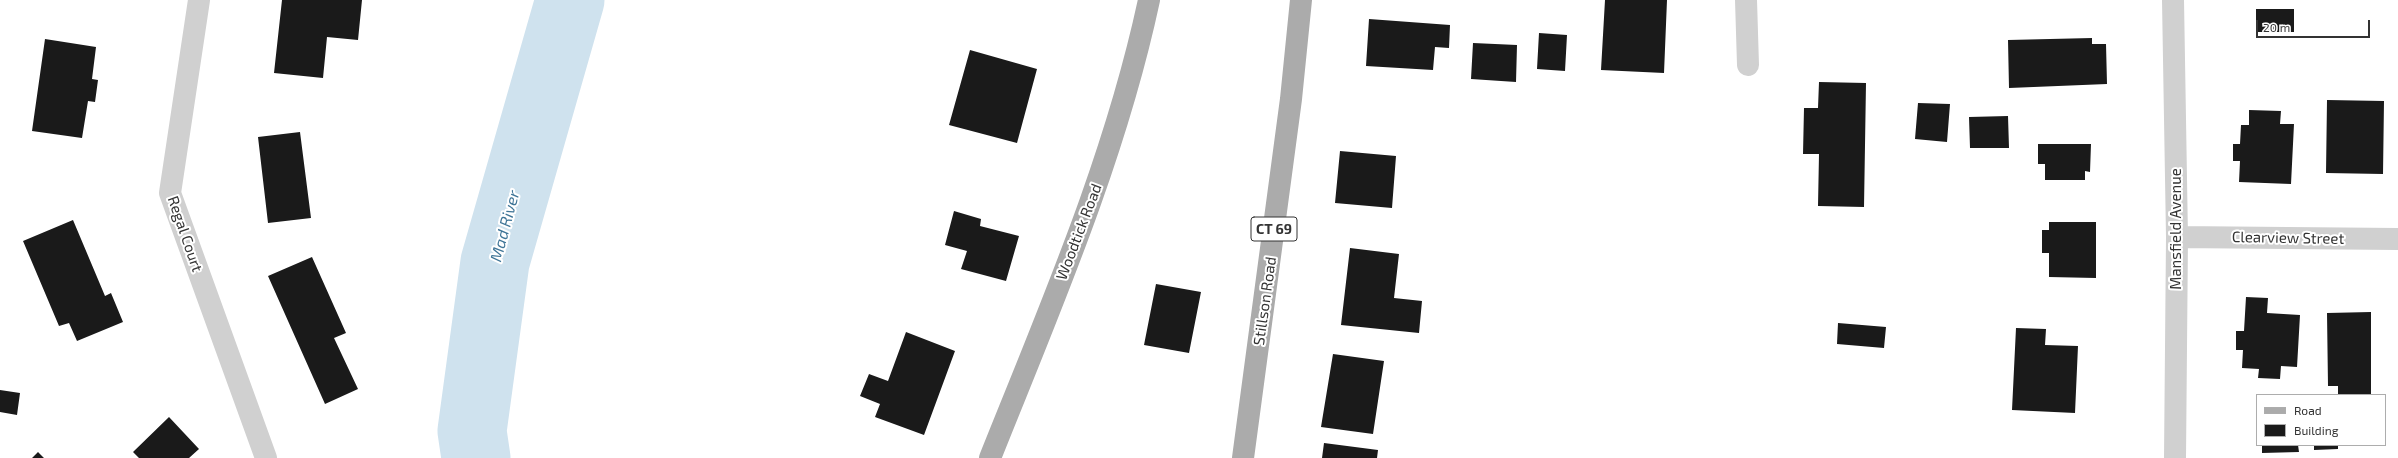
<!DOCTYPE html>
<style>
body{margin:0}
#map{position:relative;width:2398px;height:458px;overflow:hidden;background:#fff;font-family:"Exo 2",sans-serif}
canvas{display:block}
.legend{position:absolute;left:2256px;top:394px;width:130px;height:52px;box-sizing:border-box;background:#fff;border:1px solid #adadad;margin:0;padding:5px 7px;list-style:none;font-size:12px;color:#333}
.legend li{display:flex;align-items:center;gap:8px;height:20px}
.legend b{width:20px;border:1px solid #adadad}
.scale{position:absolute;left:2256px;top:20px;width:114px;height:18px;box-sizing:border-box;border:2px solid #333;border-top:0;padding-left:5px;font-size:12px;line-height:14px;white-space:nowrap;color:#333;-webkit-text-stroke:3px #fff;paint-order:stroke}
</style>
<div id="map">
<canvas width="2398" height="458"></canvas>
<ul class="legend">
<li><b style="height:5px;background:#ababab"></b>Road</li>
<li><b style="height:11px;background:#1a1a1a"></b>Building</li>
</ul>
<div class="scale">20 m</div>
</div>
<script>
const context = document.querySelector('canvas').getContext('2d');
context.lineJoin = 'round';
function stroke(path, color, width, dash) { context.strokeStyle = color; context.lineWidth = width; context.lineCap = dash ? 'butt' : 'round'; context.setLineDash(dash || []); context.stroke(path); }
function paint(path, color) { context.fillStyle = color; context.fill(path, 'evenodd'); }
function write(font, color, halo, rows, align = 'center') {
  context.font = font + ' "Exo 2",sans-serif'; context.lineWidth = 4; context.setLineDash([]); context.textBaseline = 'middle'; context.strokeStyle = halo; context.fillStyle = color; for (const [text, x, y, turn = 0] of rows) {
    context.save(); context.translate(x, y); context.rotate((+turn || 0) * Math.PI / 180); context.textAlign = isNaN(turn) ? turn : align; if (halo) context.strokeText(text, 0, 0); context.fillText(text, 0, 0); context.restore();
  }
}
stroke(new Path2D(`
 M476 458 472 431 495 262 570 0`), '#cfe2ee', 69);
paint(new Path2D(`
 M282 0H362L358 40 327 37 323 78 274 73Z
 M1605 0H1667L1664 73 1601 70Z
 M2256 9H2294V32H2256Z
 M1369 19 1450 25 1449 48 1435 47 1433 70 1366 66Z
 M1539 33 1567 35 1565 71 1537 69Z
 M2092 38V44H2106L2107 84 2009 88 2008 40Z
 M45 39 96 47 92 79 98 80 95 102 88 101 82 138 32 131Z
 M1473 43 1517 45 1516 82 1471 79Z
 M970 50 1037 69 1017 143 949 125Z
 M1819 82 1866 83 1864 207 1818 206 1819 154H1803L1804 108H1818Z
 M2327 100 2384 101 2383 174 2326 173Z
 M1918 103 1950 104 1947 142 1915 139Z
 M2249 110 2281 111 2280 124H2294L2291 184 2239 182 2240 161H2233V144H2240L2241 125H2249Z
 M2008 116 2009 148H1970L1969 117Z
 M300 132 311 218 268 223 258 137Z
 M2038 144H2091L2090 172 2085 171V180H2045V164H2038Z
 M1340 151 1396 156 1392 208 1335 203Z
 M954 211 981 219 980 226 1019 236 1006 281 961 269 967 251 945 245Z
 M73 220 105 296 111 293 123 322 77 341 69 323 59 326 23 241Z
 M2049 222H2096V278L2049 277V253H2042V230H2049Z
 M1350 248 1399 254 1394 298 1422 301 1419 333 1341 325Z
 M312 257 346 333 334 338 358 389 325 404 268 276Z
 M1156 284 1201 292 1189 353 1144 345Z
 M2246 297 2268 298 2267 313 2300 315 2297 367 2281 366 2280 379 2258 378 2259 369 2242 368 2243 350H2236V331H2244Z
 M2371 312V395H2338V386H2328L2327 313Z
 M1838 323 1886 327 1884 348 1837 344Z
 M2016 328 2046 329 2045 345 2078 346 2075 413 2012 410Z
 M906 332 955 351 924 435 875 417 880 404 860 396 869 374 888 381Z
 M1333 354 1384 361 1373 434 1321 427Z
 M0 390 20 393 17 415 0 412Z
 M169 417 199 449 189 458H139L133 452Z
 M1324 443 1378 450 1377 458H1322Z
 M2262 445H2298L2299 452 2262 453Z
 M2314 445H2338V449L2314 450Z
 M38 452 44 458H32Z`), '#1a1a1a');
stroke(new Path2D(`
 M199 0 170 193 266 458
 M1746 0 1748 65
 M2173 0 2177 237 2175 458
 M2177 237 2398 239`), '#d0d0d0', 22);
stroke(new Path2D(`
 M990 458C1050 308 1115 159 1149 0
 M1243 458 1291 99 1301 0`), '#ababab', 22);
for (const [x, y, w] of [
 [1274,229,46]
]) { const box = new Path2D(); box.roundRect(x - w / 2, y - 12, w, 24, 3); context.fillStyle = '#fff'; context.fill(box); stroke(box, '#333', 1); }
write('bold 14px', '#333', null, [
 ["CT 69",1274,229]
]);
write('15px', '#333', '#fff', [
 ["Mansfield Avenue",2176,229,-90],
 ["Woodtick Road",1079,232,-69],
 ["Regal Court",185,234,71],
 ["Clearview Street",2288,238,1],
 ["Stillson Road",1265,301,-82]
]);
write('italic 16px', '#3f7597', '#fff', [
 ["Mad River",505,226,-75]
]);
</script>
